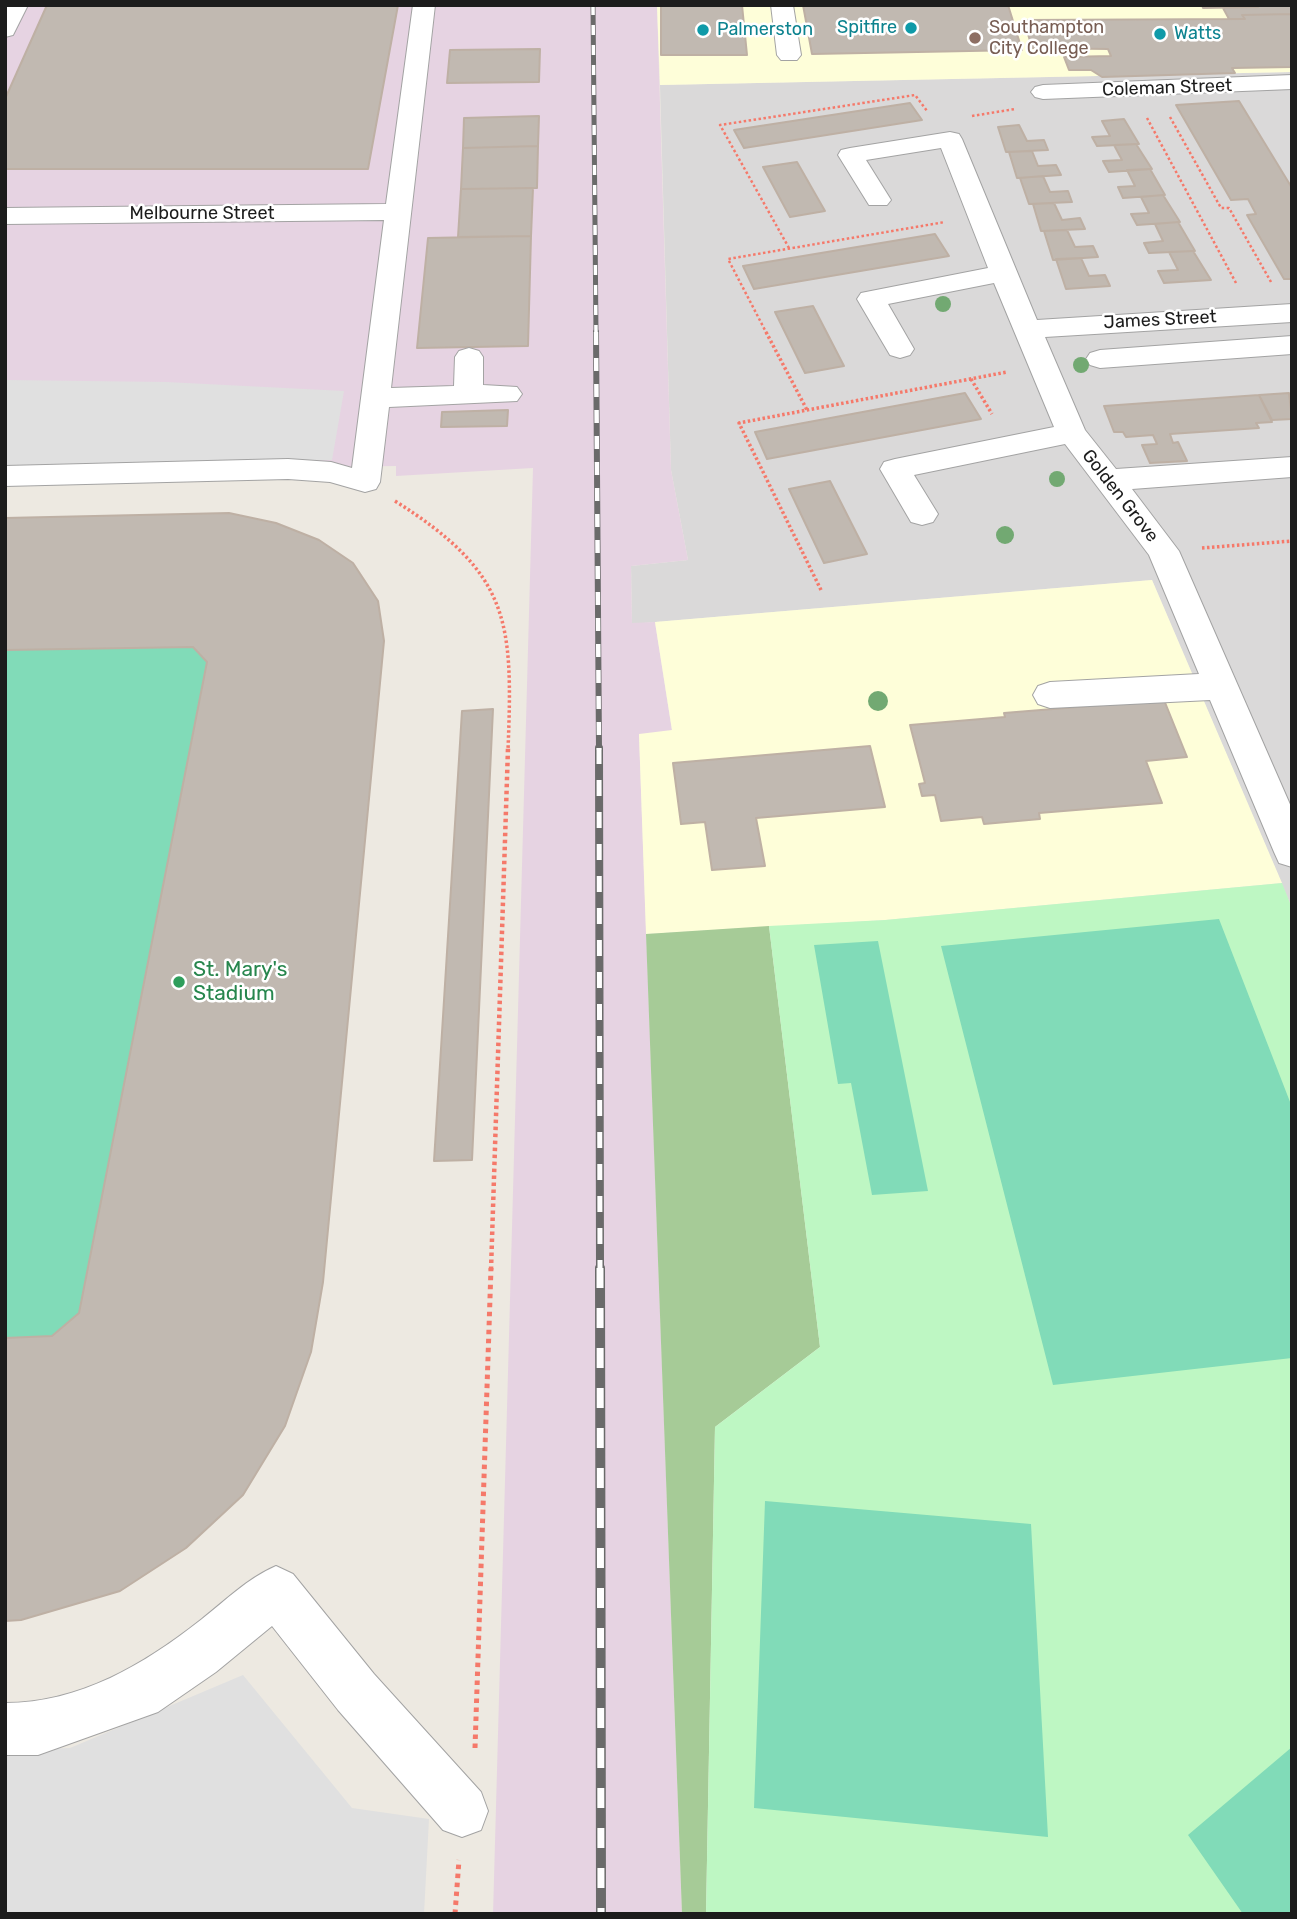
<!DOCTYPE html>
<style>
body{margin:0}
#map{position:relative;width:1297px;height:1919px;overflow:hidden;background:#ede9e1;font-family:Rubik,sans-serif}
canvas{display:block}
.frame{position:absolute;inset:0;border:7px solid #1c1c1c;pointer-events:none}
</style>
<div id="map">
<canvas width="1297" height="1919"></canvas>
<div class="frame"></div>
</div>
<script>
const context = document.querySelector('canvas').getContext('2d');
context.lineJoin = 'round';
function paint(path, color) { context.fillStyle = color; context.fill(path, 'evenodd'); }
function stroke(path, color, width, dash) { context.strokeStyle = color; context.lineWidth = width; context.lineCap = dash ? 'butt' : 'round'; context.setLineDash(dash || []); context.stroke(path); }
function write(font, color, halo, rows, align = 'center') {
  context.font = font + ' Rubik,sans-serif'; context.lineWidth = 5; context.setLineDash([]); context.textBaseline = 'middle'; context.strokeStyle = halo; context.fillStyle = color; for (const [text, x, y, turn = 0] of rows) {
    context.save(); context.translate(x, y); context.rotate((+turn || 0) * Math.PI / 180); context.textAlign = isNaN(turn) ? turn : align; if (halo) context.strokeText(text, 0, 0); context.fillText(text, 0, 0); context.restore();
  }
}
paint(new Path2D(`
 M1292 72V908L1152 580 632 624 631 566 688 560 671 470 660 85Z`), '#dad9d9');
paint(new Path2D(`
 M5 5H657L671 470 688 560 631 566 632 623 655 622 672 731 639 735 682 1914H493L533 468 396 476V466L5 472Z`), '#e6d3e2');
paint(new Path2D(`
 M657 5H1292V72L660 85Z
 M1152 580 1282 883 885 920 646 934 639 734 672 730 655 622Z`), '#fefed9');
paint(new Path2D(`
 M769 926 820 1347 715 1427 706 1914H682L646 934Z`), '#a6cb97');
paint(new Path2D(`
 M1282 883 1292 908V1914H706L715 1427 820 1347 769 926 885 920Z`), '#bef7c3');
paint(new Path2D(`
 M229 513 276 523 319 540 384 641 323 1282 311 1352 285 1426 120 1591 21 1620 5 1621V518Z
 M1219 919 1292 1107V1358L1053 1385 941 946Z
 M878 941 928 1191 872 1195 851 1083 838 1084 814 945Z
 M765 1501 1031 1524 1048 1837 754 1808Z
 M1292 1747V1914H1243L1188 1835Z`), '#81dbb8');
paint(new Path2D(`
 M5 380 166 382 344 391 332 460 5 468Z
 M243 1675 352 1808 429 1819 424 1914H5V1750L70 1748Z`), '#e0e0e0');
const building = new Path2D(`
 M47 5H398L368 169H5V99Z
 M661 5H742L747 55H661Z
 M803 5H1008L1022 50 812 54Z
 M1202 5H1257L1258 7 1203 8Z
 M1257 5H1292V14L1242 15 1245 19H1229L1223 8Z
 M1292 14V67L1232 68 1235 73 1102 77 1091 70H1069L1064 57 1111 56 1108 49 1032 48 1024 20 1245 19 1242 15Z
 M540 49 539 82 447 83 450 50Z
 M1239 101 1292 188V279H1284L1247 215 1256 214 1248 199 1231 200 1176 105Z
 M910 103 922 120 744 148 734 130Z
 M539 116 538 146 463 148 464 118Z
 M1124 119 1139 144 1097 146 1092 137 1110 136 1102 121Z
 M1019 125 1027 141 1044 140 1048 150 1006 152 998 127Z
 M1136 144 1152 169 1109 172 1103 161 1122 160 1114 145Z
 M538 146 537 188 461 189 463 148Z
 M1032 151 1038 166 1056 165 1061 175 1017 178 1009 152Z
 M797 162 825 211 790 217 763 167Z
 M1150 169 1165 195 1123 198 1118 187 1135 186 1127 170Z
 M1043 176 1050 192 1068 191 1072 202 1029 204 1020 178Z
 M533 188 531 236 458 237 461 189Z
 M1163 195 1180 222 1137 225 1131 214 1149 213 1141 197Z
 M1054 203 1062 220 1080 218 1085 229 1041 231 1033 204Z
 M1178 222 1195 251 1149 253 1144 243 1163 241 1155 224Z
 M1067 230 1075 247 1093 246 1098 257 1053 260 1044 231Z
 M935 234 949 256 754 289 743 266Z
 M531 236 528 346 417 348 428 238Z
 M1193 251 1211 280 1164 283 1158 271 1178 270 1169 252Z
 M1081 258 1089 276 1105 275 1110 286 1066 289 1056 259Z
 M813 306 844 366 805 373 775 312Z
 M965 393 981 419 767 459 755 432Z
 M1289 393 1292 419 1272 420 1259 395Z
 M1259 395 1272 422 1256 423 1259 428 1170 434 1173 443 1178 442 1187 461 1150 463 1142 445 1157 444 1153 435 1126 437 1123 432H1114L1104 406Z
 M508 410 507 426 441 427 442 412Z
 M830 481 867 554 824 563 789 489Z
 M229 513 276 523 319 540 353 563 378 601 384 641 323 1282 311 1352 285 1426 243 1495 186 1548 120 1591 21 1620 5 1621V1338L52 1336 79 1313 207 662 193 647 5 650V518Z
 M1164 700 1187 757 1146 761 1162 803 1039 813 1040 819 984 824 982 817 941 821 935 795 922 796 919 784 925 783 910 725 1005 717 1004 713Z
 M493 709 472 1160 434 1161 462 711Z
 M870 746 885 807 756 818 765 866 712 870 705 822 681 824 673 763Z`);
paint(building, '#c1b9b1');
stroke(building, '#beb0a4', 2);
const minor = new Path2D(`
 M6 5H28L13 35 5 37Z
 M413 5H435L391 388 454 386 455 357 459 351 469 348 479 351 483 357V385L517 387 522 394 517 401 389 407 380 482 376 489 365 492 330 482 288 479 5 486V466L288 459 331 462 352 468 384 220 5 224V208L386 204Z
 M771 5H793L801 55 797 60H781L777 55Z
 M1292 75V89L1043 99 1035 97 1031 92 1035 87 1043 85Z
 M950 132 959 134 962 139 1037 320 1292 304V322L1045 337 1085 430 1116 469 1292 457V477L1132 489 1179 551 1292 809V867L1279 863 1274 852 1210 700 1050 708 1038 704 1033 695 1038 686 1050 682 1199 674 1149 555 1065 444 914 475 938 514 933 522 922 525 911 522 880 469 884 462 895 459 1054 427 994 283 888 304 914 349 910 355 900 358 890 355 857 299 861 293 871 291 988 268 941 148 866 160 891 200 887 205H869L838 155 841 150 850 148Z
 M1292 336V354L1100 368 1090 365 1086 359 1090 353 1100 350Z
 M276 1566 293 1574 374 1674 481 1792 488 1811 481 1830 462 1837 443 1830 338 1710 272 1626 216 1672 158 1712 38 1755H5V1703C80 1703 145 1664 202 1619 226 1600 248 1578 276 1566Z`);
stroke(minor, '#a3a3a3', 2);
stroke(new Path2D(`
 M972 116 1015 109
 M1170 117 1221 208H1229L1271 282
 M1147 118 1236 283
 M789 248 720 125 915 95 927 111
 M767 334 728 259 945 222`), '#f5796a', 2.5, [2.5, 2.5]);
stroke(new Path2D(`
 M766 332 807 410
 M971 379 992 414
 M395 501C511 574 513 622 508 750
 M1202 548 1292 541
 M821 590 739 423 1007 372`), '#f5796a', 3.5, [2.5, 2.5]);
stroke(new Path2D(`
 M491 1270 508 748`), '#f5796a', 4.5, [3.5, 3.5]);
stroke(new Path2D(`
 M475 1748 491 1268
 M455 1914 459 1860`), '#f5796a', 5, [4.5, 4.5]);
paint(minor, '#fff');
const railFar3 = new Path2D(`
 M593 5 596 334`);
const railFar2 = new Path2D(`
 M596 332 599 750`);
const railFar1 = new Path2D(`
 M599 748 600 1270`);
const rail = new Path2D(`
 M600 1268 601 1914`);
stroke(railFar3, '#6a6a6a', 5);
stroke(railFar2, '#6a6a6a', 6);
stroke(railFar1, '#6a6a6a', 8);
stroke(rail, '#6a6a6a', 10);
stroke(railFar3, '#fff', 3.5, [10]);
stroke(railFar2, '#fff', 4.5, [13]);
stroke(railFar1, '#fff', 5, [16]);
stroke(rail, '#fff', 7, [20]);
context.fillStyle = '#72a972';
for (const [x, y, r] of [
 [943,304,8],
 [1081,365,8],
 [1057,479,8],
 [1005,535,9],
 [878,701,10]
]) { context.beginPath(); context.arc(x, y, r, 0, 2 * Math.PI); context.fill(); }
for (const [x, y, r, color] of [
 [911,28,7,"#0f9aa8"],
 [703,30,7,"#0f9aa8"],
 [1160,34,7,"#0f9aa8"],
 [975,38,7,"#8d6e63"],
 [179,982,7,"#2e9e5b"]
]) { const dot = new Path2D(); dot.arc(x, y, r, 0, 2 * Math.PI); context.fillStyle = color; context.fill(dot); stroke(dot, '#fff', 2.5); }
write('18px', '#0d838f', '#fff', [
 ["Spitfire",897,28,"right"],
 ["Palmerston",717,30],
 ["Watts",1174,34]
], 'left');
write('18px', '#785e54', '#fff', [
 ["Southampton",989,28],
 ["City College",989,49]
], 'left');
write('18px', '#1c1c1c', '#fff', [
 ["Coleman Street",1167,88,-2],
 ["Melbourne Street",202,214],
 ["James Street",1160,320,-3],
 ["Golden Grove",1120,496,52]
]);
write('21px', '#27864d', '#fff', [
 ["St. Mary's",193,970],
 ["Stadium",193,994]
], 'left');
</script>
